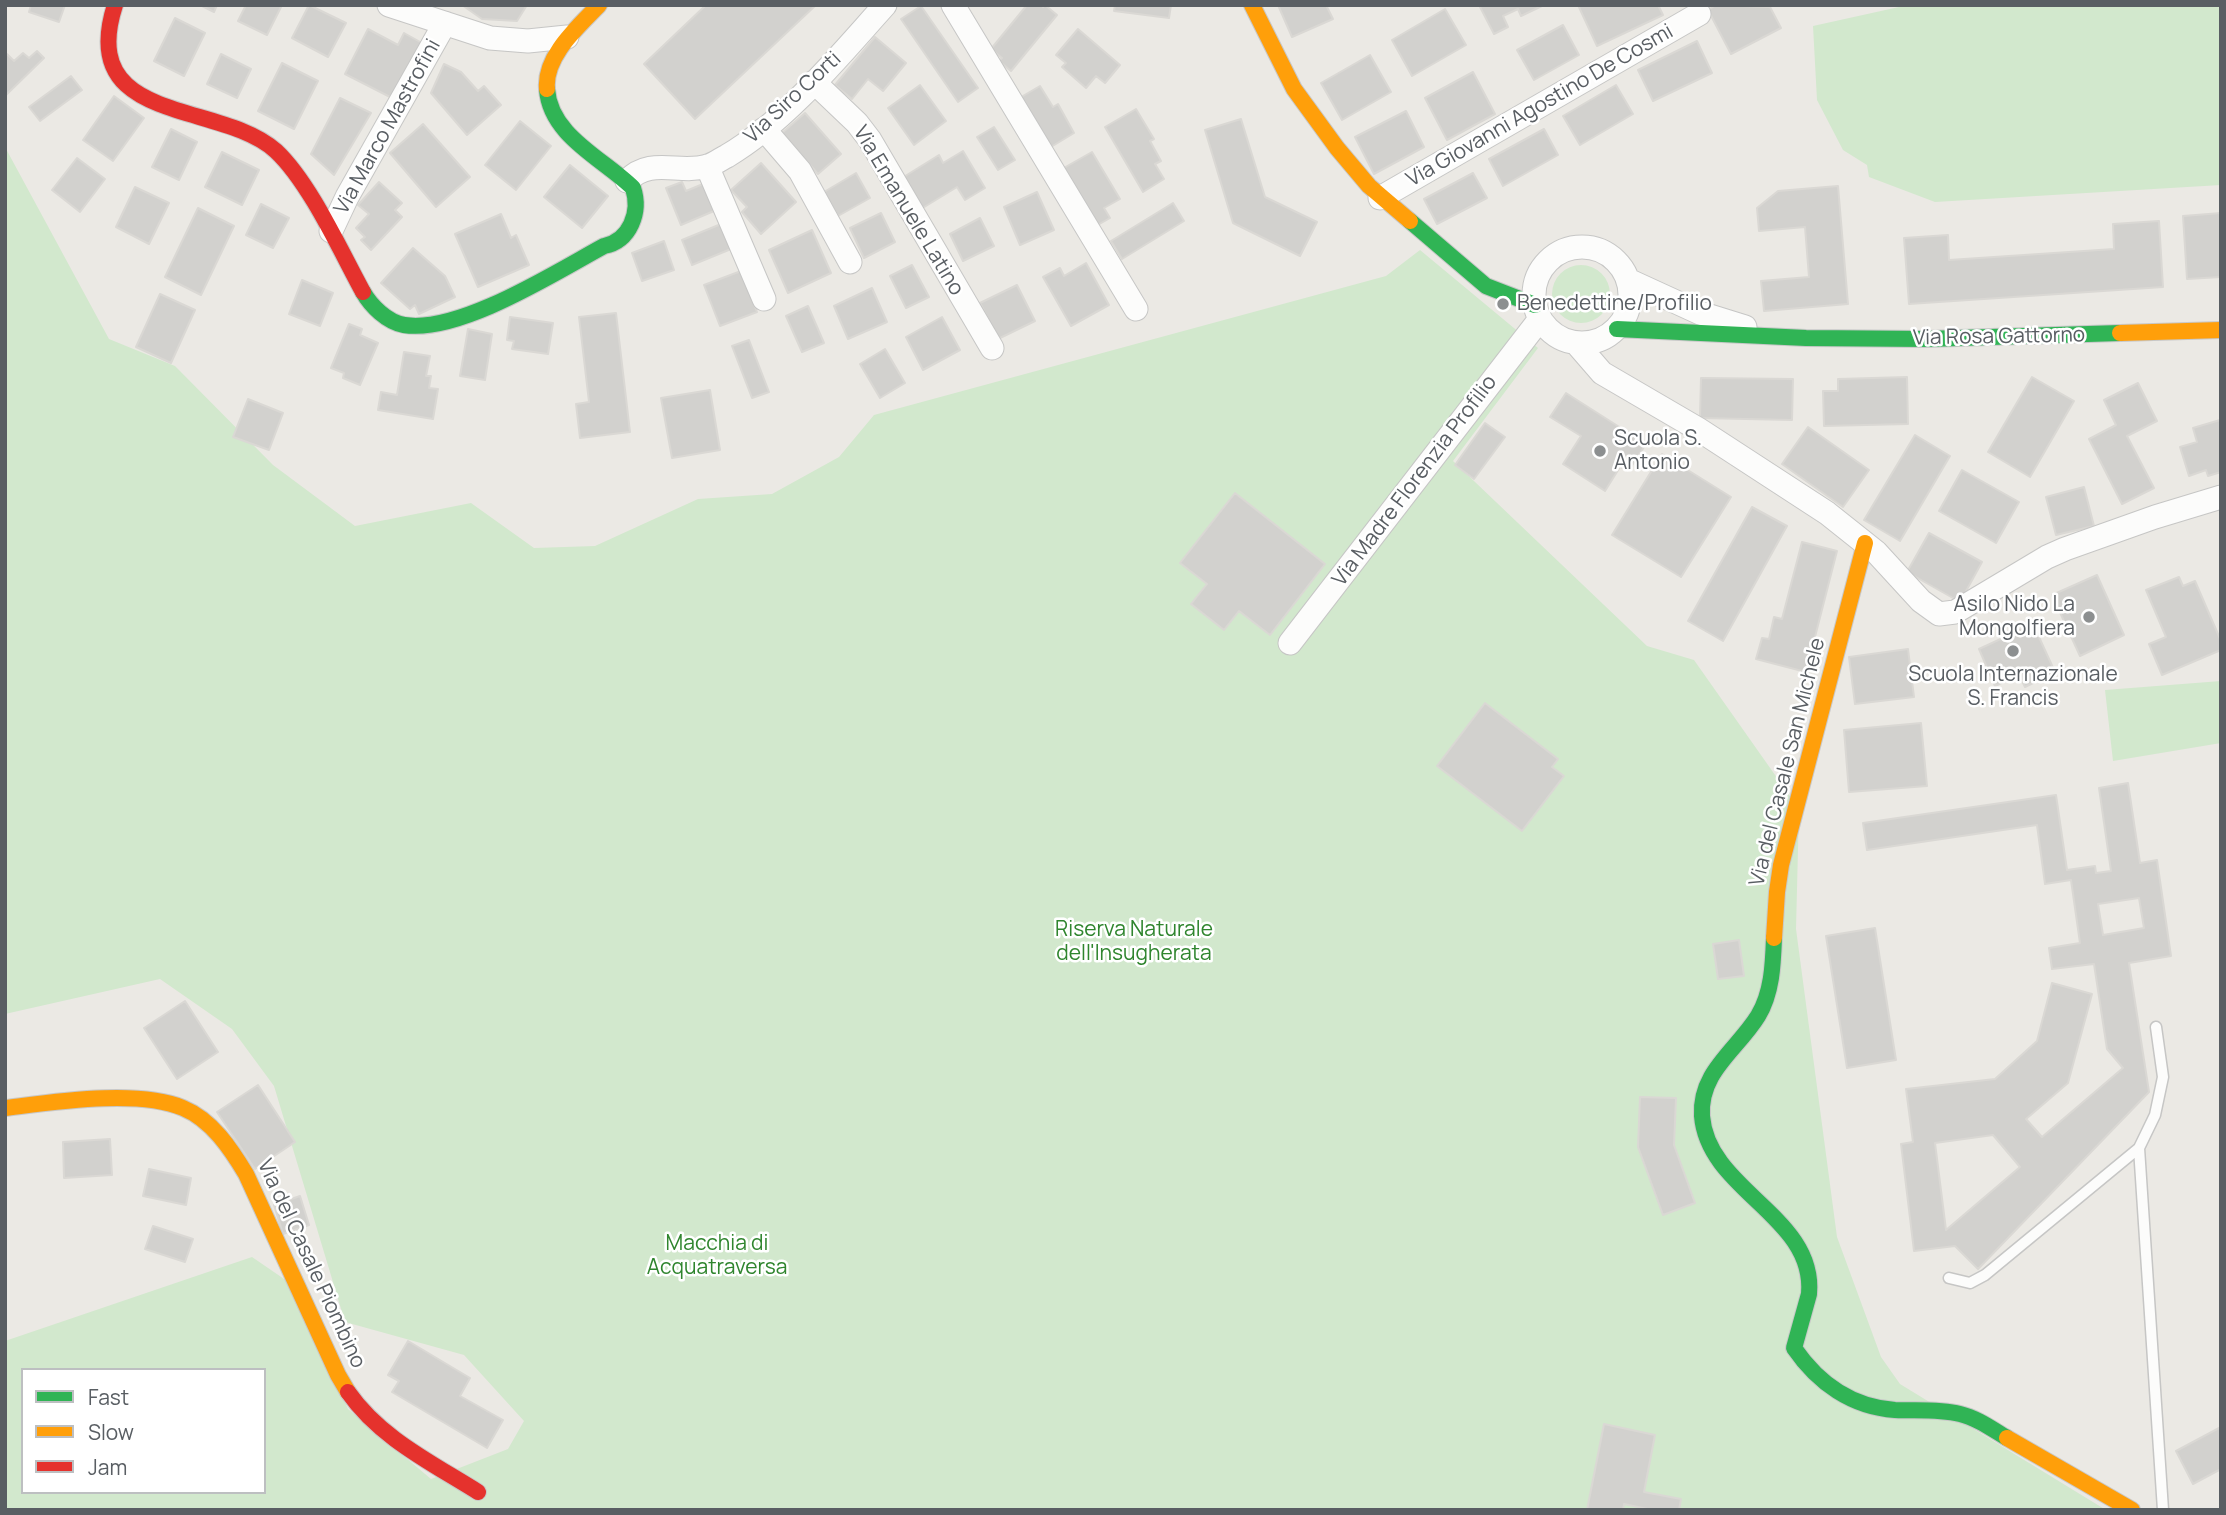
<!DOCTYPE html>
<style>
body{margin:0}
#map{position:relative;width:2226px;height:1515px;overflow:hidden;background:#ebe9e4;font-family:Manrope,sans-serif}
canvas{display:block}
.frame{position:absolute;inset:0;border:7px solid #595e63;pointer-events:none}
.legend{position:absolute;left:21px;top:1368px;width:245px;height:126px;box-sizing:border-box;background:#fff;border:2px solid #bdbfc1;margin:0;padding:9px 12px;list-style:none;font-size:21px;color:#595e63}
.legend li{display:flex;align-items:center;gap:14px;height:35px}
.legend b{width:35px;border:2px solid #bdbfc1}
</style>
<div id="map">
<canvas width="2226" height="1515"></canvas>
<div class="frame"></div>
<ul class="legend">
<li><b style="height:9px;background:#30b455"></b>Fast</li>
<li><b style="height:9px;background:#ff9f0a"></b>Slow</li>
<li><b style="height:9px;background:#e5322d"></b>Jam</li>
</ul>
</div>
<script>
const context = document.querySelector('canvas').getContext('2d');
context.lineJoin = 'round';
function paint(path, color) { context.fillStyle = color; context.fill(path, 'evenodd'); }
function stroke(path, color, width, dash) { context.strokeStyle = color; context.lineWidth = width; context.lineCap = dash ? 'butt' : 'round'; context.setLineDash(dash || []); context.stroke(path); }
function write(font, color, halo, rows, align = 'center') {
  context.font = font + ' Manrope,sans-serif'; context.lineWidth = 5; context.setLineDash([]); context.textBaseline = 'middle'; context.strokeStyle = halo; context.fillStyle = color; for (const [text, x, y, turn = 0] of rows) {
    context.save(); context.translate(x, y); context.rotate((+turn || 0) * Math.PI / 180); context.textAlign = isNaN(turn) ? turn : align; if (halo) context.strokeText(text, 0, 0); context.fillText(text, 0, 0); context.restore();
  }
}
paint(new Path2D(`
 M1908 5H2221V185L1935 202 1869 177 1867 165 1843 150 1817 100 1813 26Z
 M5 147 109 339 175 366 273 465 355 526 471 503 534 548 595 546 698 499 772 494 839 457 874 415 1386 276 1420 250 1538 348 1453 461 1647 646 1694 660 1799 809 1796 929 1837 1237 1881 1357 1900 1384 2106 1510H5V1341L252 1257 290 1283 348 1409 431 1479 508 1449 524 1421 464 1355 345 1322 274 1086 232 1029 160 979 5 1014ZM23 1370H264V1492H23Z
 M1552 294a29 29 0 1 1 58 0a29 29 0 1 1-58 0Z
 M2221 681V743L2113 761 2105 690Z`), '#d2e8cd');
const building = new Path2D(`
 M31 5H65L59 22 29 12Z
 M200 5H217L214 12Z
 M246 5H282L267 35 238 21Z
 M309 5 346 23 328 57 292 38Z
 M462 5H527L517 21 482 19Z
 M706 5H816L695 119 644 64Z
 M1027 5H1041L1043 7 1045 5 1057 15 1011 71 999 61 1002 58 991 49Z
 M1115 5H1171L1169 18 1114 11Z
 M1278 5H1326L1333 19 1292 37Z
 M1479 5H1544L1521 16 1518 9 1503 16 1508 27 1494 34Z
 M1578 5H1658L1663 15 1597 46Z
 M1716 5 1770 7 1781 28 1731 54 1708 10Z
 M921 6 978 88 958 102 901 19Z
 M1445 9 1466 45 1412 76 1392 40Z
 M175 18 205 33 184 76 154 61Z
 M1563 25 1579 55 1534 80 1517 50Z
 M368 29 398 45 404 33 422 43 394 99 345 74Z
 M1078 29 1120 65 1105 83 1096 76 1086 88 1062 67 1066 63 1056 55Z
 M875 37 906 63 883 91 868 79 852 99 835 85Z
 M1697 41 1712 73 1653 101 1638 70Z
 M37 51 44 58 5 96V57L7 54 14 61 23 53 29 58Z
 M221 54 251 69 237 98 207 84Z
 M1370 55 1391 92 1342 120 1321 83Z
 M282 63 318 81 294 129 258 111Z
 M444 64 461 72 478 91 484 86 501 105 467 135 431 93Z
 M1473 72 1495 114 1447 140 1425 98Z
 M71 76 82 90 40 121 29 107Z
 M920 85 946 121 914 145 888 108Z
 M1616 85 1633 114 1580 145 1563 116Z
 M1040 86 1053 107 1058 104 1074 133 1046 150 1016 100Z
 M114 96 144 118 113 161 83 140Z
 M340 98 371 113 334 175 311 154Z
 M1136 109 1154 139 1150 141 1161 161 1155 164 1164 179 1143 192 1105 127Z
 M1406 111 1424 147 1374 174 1355 137Z
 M805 113 841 154 818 174 782 133Z
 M1241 119 1265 197 1317 222 1300 256 1233 223 1205 130Z
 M520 121 551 146 516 190 485 165Z
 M423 124 470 177 436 207 390 153Z
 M994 127 1015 160 998 170 977 137Z
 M171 129 197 142 179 180 152 167Z
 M1544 129 1558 155 1503 186 1489 159Z
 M963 151 985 188 965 200 957 187 921 209 902 178 939 155 943 163Z
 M222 152 259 170 242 205 205 187Z
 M1092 152 1120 199 1104 208 1110 218 1096 226 1062 169Z
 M77 158 105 179 80 212 52 190Z
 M761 163 796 202 761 234 742 212 747 207 731 190Z
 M570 165 608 196 582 228 544 197Z
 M856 173 870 198 838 216 824 192Z
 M1473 173 1487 198 1437 224 1424 199Z
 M379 182 402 203 395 210 402 217 371 250 361 240 365 237 356 228 369 214 358 205Z
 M682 182 686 191 703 184 714 211 681 225 666 188Z
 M1838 186 1848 304 1764 311 1761 281 1809 277 1805 227 1759 231 1757 208 1778 191Z
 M135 187 169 203 149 244 116 227Z
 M1037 192 1054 230 1020 245 1004 207Z
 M1173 203 1184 221 1122 259 1111 241Z
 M261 204 289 218 273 248 246 235Z
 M198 208 234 226 201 295 165 277Z
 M881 213 895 242 864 258 850 228Z
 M2221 213V277L2187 279 2183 216Z
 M501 214 511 238 516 235 529 265 478 287 455 234Z
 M980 218 994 246 963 261 950 234Z
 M2159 221 2163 287 1909 304 1904 238 1948 235 1949 260 2114 249 2113 224Z
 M721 224 731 249 692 265 682 240Z
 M812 230 831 273 788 293 769 250Z
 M664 241 674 270 642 281 632 253Z
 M413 248 445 276 455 297 419 314 415 305 410 309 381 283Z
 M1086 263 1109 305 1071 326 1043 277 1060 268 1064 276Z
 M912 265 929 297 906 308 890 276Z
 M741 271 757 312 720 326 704 285Z
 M302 280 333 293 320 326 289 314Z
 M1017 285 1035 321 998 339 980 303Z
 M872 288 887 322 848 339 834 306Z
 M160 294 195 310 171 363 136 347Z
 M808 306 824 343 802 352 786 316Z
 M616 313 630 432 580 438 576 404 589 402 579 317Z
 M510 317 553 323 548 354 512 349 514 341 507 340Z
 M942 317 960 350 923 370 906 337Z
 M349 324 362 329 360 335 378 343 360 385 343 378 344 373 331 368Z
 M468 329 492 334 485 380 460 376Z
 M749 340 769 392 752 398 732 346Z
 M885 349 905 383 880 398 860 364Z
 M404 352 430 356 426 376H431L429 388 438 389 433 419 378 410 381 392 397 395Z
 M1907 377 1908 424 1824 426 1823 391H1838V379Z
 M2032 377 2074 401 2030 477 1988 452Z
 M1701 378 1793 379 1792 420 1700 418Z
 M2138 383 2157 421 2127 436 2154 488 2122 504 2089 439 2116 425 2104 400Z
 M710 390 720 450 672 458 661 398Z
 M1566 393 1646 444 1629 470 1620 467 1605 491 1563 464 1581 436 1550 417Z
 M248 399 283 413 269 450 233 437Z
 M2220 420 2221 472 2208 476 2206 470 2189 476 2180 447 2197 442 2193 428Z
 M1485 423 1505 437 1474 479 1455 465Z
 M1808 427 1869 470 1843 507 1782 464Z
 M1915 435 1950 456 1900 541 1864 520Z
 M1662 454 1731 497 1681 577 1612 535Z
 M1962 470 2019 502 1996 543 1939 511Z
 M2084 487 2094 526 2056 535 2046 497Z
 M1235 493 1325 564 1270 635 1239 611 1224 630 1191 604 1207 584 1180 563Z
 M1752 507 1787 526 1723 641 1688 621Z
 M1929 533 1982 562 1960 602 1907 572Z
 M1802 542 1837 551 1806 672 1756 659 1762 638 1769 639 1774 617 1782 619Z
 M2097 575 2124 635 2080 656 2052 595Z
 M2179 577 2183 586 2195 581 2221 641V650L2162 675 2149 644 2166 637 2146 590Z
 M2033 624 2055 672 2025 687 2019 675 1995 686 1979 649Z
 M1908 649 1914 697 1855 704 1849 657Z
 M1485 703 1558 759 1552 767 1564 776 1522 831 1437 766Z
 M1921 723 1927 786 1849 792 1844 730Z
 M2128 783 2140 863 2157 860 2171 956 2129 963 2149 1092 1978 1269 1955 1246 1914 1251 1901 1144 1913 1142 1906 1089 1995 1079 2037 1041 2052 983 2092 994 2068 1083 2026 1119 2042 1137 2123 1068 2107 1049 2094 964 2052 969 2049 948 2080 943 2071 880 2045 884 2037 825 1867 850 1863 823 2056 795 2067 870 2095 866 2096 873 2111 871 2099 788ZM2139 898 2144 928 2103 935 2098 904ZM1993 1135 2020 1167 1946 1230 1935 1143Z
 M1875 928 1896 1060 1847 1068 1826 936Z
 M1739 940 1744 976 1718 979 1713 944Z
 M185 1001 218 1052 177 1079 144 1028Z
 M258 1085 295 1142 255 1169 217 1112Z
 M1640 1097 1676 1098 1674 1145 1695 1203 1663 1215 1638 1147Z
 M110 1139 112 1175 64 1178 63 1142Z
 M149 1169 191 1178 186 1205 143 1196Z
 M300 1196 309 1225 283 1234 274 1205Z
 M153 1226 193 1239 185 1262 145 1249Z
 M408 1341 470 1378 460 1396 503 1420 487 1448 392 1392 399 1381 388 1375Z
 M1604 1424 1655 1435 1644 1492 1681 1499 1679 1510H1652L1624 1504 1623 1510H1587Z
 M2221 1427V1469L2193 1484 2176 1451Z`);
paint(building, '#d2d1ce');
stroke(building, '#dad8d4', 2);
const lane = new Path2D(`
 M2156 1027 2163 1077 2155 1115 2139 1148 2163 1510
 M1949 1278 1970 1283 1985 1275 2139 1148`);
const street = new Path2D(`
 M389 5 490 38 528 41 567 37
 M953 5 1136 309
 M814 82 857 123 870 140 992 348
 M764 129 800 171 850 262
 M707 166 764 299
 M627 181C651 156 679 175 708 166 714 164 721 159 727 156 786 121 839 56 885 5
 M1380 198 1699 14
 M331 231 347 197 445 23
 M1534 295a48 48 0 1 1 96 0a48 48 0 1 1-96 0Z
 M1628 280 1700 313 1745 327
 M1576 343 1602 373 1698 429 1827 513 1876 552 1921 601 1939 614 1955 612 2047 557 2065 549 2155 517 2221 497
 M1290 643 1540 319`);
const fast = new Path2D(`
 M1410 221 1486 286 1535 305
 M363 292C371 306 387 322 404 325 459 334 556 272 604 246 630 241 641 212 633 188 604 159 550 136 547 89
 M1617 329 1806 338 1926 339 2120 333
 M1774 938C1773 965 1772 993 1758 1016 1737 1050 1699 1072 1702 1116 1708 1191 1816 1216 1809 1294L1794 1348C1818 1383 1852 1407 1895 1410 1917 1411 1939 1409 1960 1414 1977 1418 1992 1429 2007 1438`);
const slow = new Path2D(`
 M1252 5 1294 89 1337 148 1369 186 1410 221
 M547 89C544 56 578 27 599 5
 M2120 333 2221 330
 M1774 938 1777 892 1781 865 1865 543
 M5 1108C54 1102 138 1089 183 1108 212 1120 231 1149 246 1174L338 1375 348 1392
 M2007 1438 2132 1510`);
const jam = new Path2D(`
 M115 5C76 126 220 100 276 151 310 183 340 250 363 292
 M348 1392C380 1438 432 1463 478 1492`);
stroke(lane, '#c6c6c5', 13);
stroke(street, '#c6c6c5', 25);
stroke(fast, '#c8c8c8', 18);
stroke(slow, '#c8c8c8', 18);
stroke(jam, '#c8c8c8', 18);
stroke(lane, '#fcfcfb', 10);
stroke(street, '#fcfcfb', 23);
stroke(fast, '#30b455', 16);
stroke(slow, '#ff9f0a', 16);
stroke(jam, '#e5322d', 16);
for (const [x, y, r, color] of [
 [1503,304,7,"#8c8f90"],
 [1600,451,7,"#8c8f90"],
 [2089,617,7,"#8c8f90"],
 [2013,651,7,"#8c8f90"]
]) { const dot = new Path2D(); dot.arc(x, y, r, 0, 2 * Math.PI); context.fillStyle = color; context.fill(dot); stroke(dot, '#fff', 2.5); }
write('21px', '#595e63', '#fff', [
 ["Via Siro Corti",793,98,-43],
 ["Via Giovanni Agostino De Cosmi",1540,106,-30],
 ["Via Marco Mastrofini",388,127,-61],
 ["Via Emanuele Latino",908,211,59],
 ["Via Rosa Gattorno",1999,337,-1],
 ["Via Madre Florenzia Profilio",1415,481,-53],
 ["Via del Casale San Michele",1788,762,-76],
 ["Via del Casale Piombino",311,1264,65]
]);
write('21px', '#595e63', '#fff', [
 ["Benedettine/Profilio",1517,304],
 ["Scuola S.",1614,439],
 ["Antonio",1614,463],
 ["Asilo Nido La",2075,605,"right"],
 ["Mongolfiera",2075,629,"right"],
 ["Scuola Internazionale",2013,675,"center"],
 ["S. Francis",2013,699,"center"]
], 'left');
write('21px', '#2f852e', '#fff', [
 ["Riserva Naturale",1134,930],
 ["dell'Insugherata",1134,954],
 ["Macchia di",717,1244],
 ["Acquatraversa",717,1268]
]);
</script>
